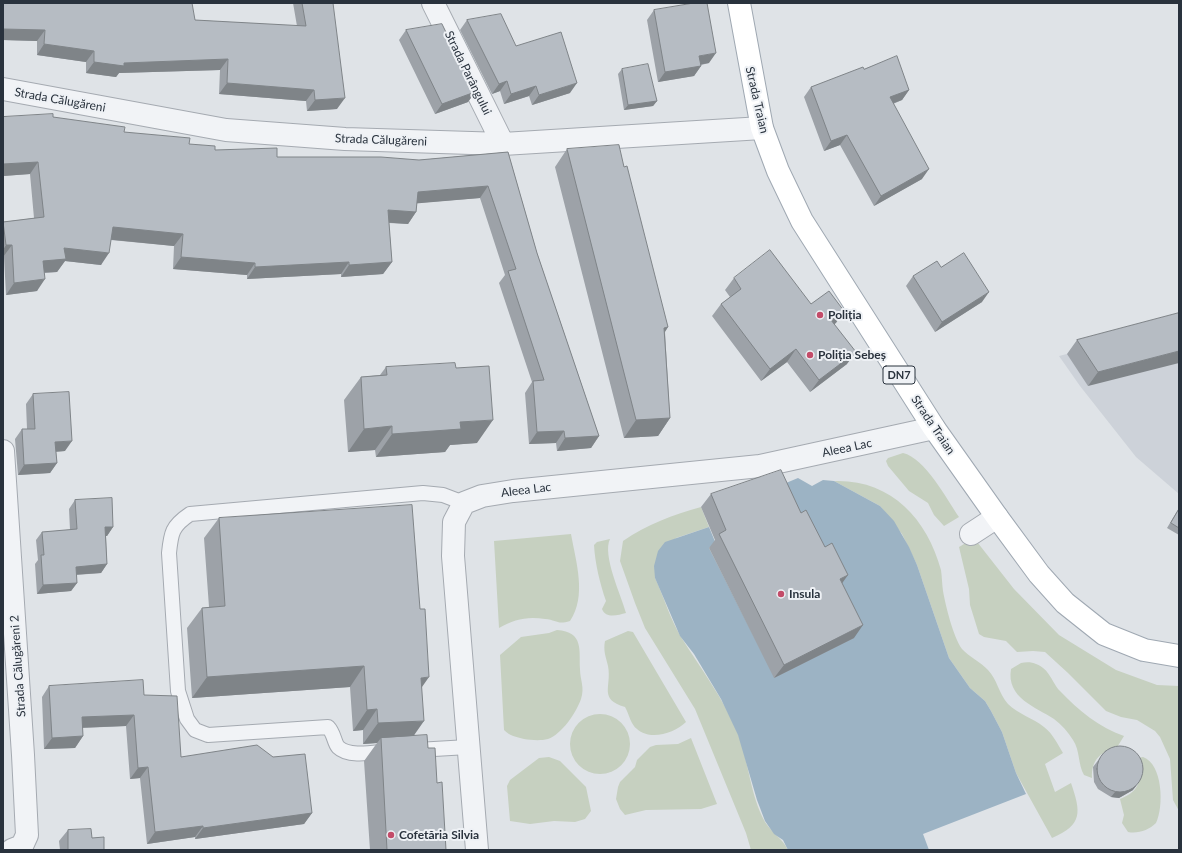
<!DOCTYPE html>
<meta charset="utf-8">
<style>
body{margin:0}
#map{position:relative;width:1182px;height:853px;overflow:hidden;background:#dfe3e7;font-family:Lato,sans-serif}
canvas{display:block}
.frame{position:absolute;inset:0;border:4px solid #29323d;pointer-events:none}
</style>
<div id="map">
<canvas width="1182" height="853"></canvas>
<div class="frame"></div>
</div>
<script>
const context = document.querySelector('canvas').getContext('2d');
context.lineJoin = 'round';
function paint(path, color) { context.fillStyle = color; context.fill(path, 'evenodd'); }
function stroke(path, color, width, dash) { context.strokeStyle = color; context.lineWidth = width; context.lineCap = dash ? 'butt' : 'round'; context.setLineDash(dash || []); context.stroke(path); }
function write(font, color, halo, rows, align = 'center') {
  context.font = font + ' Lato,sans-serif'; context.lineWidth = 4; context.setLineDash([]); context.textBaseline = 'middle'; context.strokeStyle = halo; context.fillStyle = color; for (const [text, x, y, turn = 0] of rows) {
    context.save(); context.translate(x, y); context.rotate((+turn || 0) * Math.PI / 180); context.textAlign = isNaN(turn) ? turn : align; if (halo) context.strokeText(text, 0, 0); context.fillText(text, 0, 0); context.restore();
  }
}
paint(new Path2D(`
 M1179 325V494L1136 457 1080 386 1059 356Z`), '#cdd2d9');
paint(new Path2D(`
 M903 453C925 458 946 498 959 517L944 526 934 515 928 503 909 491 888 466 886 461 888 458Z
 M834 481C890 479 927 518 941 570 942 577 942 584 943 591 946 607 953 636 962 649 969 657 981 662 988 670 997 679 999 694 1008 704 1018 714 1033 718 1044 727 1053 734 1057 743 1063 753L1045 764 1055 792 1071 783C1081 812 1083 825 1052 838L1016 773 1002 732 991 711 985 701 970 688 949 658 917 565 902 534 880 506Z
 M701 507 709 527 676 538 655 578C664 597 670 619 681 637 701 669 724 699 738 734 749 762 750 795 765 822 772 833 782 838 788 850H751L746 833 695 709 645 628 635 603 620 561 623 541C647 524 673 515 701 507Z
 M571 534C576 562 587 596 570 621 557 625 557 620 545 619 528 616 514 619 499 628L494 541Z
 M974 538 1014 589 1059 635 1116 670 1157 685 1179 686V811L1173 800 1170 759 1160 737 1155 731 1137 720 1121 717 1106 711 1068 673 1045 652 1033 651 1017 652 1006 641 984 637 979 634 970 605 969 589 959 547Z
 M610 539C602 555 621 595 626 613 618 615 606 619 602 609L606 601C600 584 595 563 594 545L597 542Z
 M557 630C584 632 579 650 580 669 580 680 585 687 581 699 576 713 562 734 548 739 540 741 531 740 524 739 516 737 510 736 504 730L500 655 521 637 549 633Z
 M628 631 633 632 686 722C675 733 650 741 637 729 631 725 629 714 625 707 598 699 612 687 608 666 606 657 603 651 605 641Z
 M1021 663C1026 662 1032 662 1036 664 1050 669 1052 683 1060 691 1078 710 1100 728 1124 736L1116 749C1100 751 1091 761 1092 778L1084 775C1078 765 1080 750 1073 740 1068 732 1062 725 1054 719 1036 707 1006 698 1011 669Z
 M570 744a30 30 0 1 1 60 0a30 30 0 1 1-60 0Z
 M691 738 717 804 701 809 646 810 625 815 620 809 616 799 618 787 620 782 635 767 637 760 650 747 656 745 678 744Z
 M549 757 560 761 586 787 591 811 585 819 575 822 554 821 530 824 510 821 507 786 510 780 539 758Z
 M1143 757C1163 764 1164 807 1156 823 1149 830 1138 834 1128 832L1122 823 1124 815 1120 799C1142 790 1141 779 1138 758Z`), '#c6d0c0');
paint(new Path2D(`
 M798 478 812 486 823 480 834 481 880 506 894 521 909 547 917 565 949 658 970 688 985 701 991 711 1002 732 1016 773 1026 794 923 834 929 850H788L783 840 774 834 765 821 757 800 738 735 721 699 694 654 680 636 655 578 654 566 658 551 665 542 709 527 716 544 709 548 775 678 774 488Z`), '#9cb3c4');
const lane = new Path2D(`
 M417 750 468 747
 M388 751C375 752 349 758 338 747 334 742 334 733 328 727L208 735 195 730 187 719 178 691 169 553C171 533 172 526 190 514L423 493 443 495 464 503`);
const street = new Path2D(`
 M433 3 503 144
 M3 89 226 130 345 139 503 144 762 128
 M3 451 23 755 27 835 22 846 12 850
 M971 534 997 517
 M477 850 453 556 454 522 464 503 482 496 513 491 760 466 934 428`);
const primary = new Path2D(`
 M739 3 762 128 778 171 802 221 934 428 997 517 1039 574 1065 603 1104 634 1144 650 1179 656`);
stroke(lane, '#a5aab1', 16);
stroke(street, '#a5aab1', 24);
stroke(primary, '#9fa8b2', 24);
stroke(lane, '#f1f3f6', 14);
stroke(street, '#f1f3f6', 22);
stroke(primary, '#fff', 22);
paint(new Path2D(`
 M3 3 195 20 297 26 293 3H333L337 109 307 111 306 101 219 94 220 70 119 73 116 77 86 73V62L37 55V41L3 40Z
 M654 10 709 63 701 65V66L694 76 658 82 647 20Z
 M467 20 516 46 570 93 532 105 529 96 504 104 500 91 492 94 460 30Z
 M406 30 475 92 468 102 435 114 399 40Z
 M622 69 657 101 653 106 624 110 618 74Z
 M864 69 909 90 902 100 893 104 922 179 874 206 840 145 824 151 804 97 811 87Z
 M3 117H53L124 132 189 144 215 150 277 157 419 160 508 152 537 253 599 436 591 448 557 451 556 443 529 444 525 393 532 382 499 283 505 275 480 198 417 203 416 212 408 224 389 223 392 262 383 274 341 277V274L247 279V275L173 269 174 246 111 240 101 265 65 261 57 272 44 273 37 291 6 295 4 257H3V222L34 218 30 174 3 176Z
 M567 149 668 327 665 332 670 418 658 436 624 438 555 167Z
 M941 267 982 302 935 332 906 286 913 276Z
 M734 278 811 304 844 311 834 324 847 364 810 392 787 362 761 381 712 316 721 304 730 297 725 290Z
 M1179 313 1088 386 1067 354 1077 340Z
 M386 367 456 368 477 443 450 445 445 452 376 457 375 450 348 452 344 400 361 377 380 375Z
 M33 394 65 451 56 452 57 463 50 473 18 475 15 439 22 429H27L26 404Z
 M711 494 801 513 854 638 774 678 709 548 715 540 701 507Z
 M75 500 113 527 107 536H106L107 564 101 573 76 575 77 583 71 591 37 594 35 564 38 560 36 540 42 532 70 530 69 509Z
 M1179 508V535L1167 528Z
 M219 518 422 687 414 736 428 748 437 783 446 850H370L364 761 377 743 363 744V730L353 731 350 687 192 698 187 628 202 608 209 607 204 538Z
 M49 686 144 695 181 757 312 813 304 824 195 839V837L147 844 140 778 130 779 126 726 82 728 83 736 75 748 44 749 42 697Z
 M1106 750 1133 790 1119 798 1111 797 1098 789 1094 782 1093 767Z
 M68 830 92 838 104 850H60L59 841Z`), '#9da2a8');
paint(new Path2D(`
 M3 29 45 30 37 41 3 40Z
 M44 44 94 51 86 62 37 55Z
 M716 53 709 63 692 66 699 56Z
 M228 59 220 70 119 73 116 77 86 73 94 62 124 63Z
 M701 66 694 76 658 82 665 72Z
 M507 81 500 91 492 94 499 84Z
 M227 83 314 90 306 101 219 94Z
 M577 83 570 93 532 105 539 95Z
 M536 86 529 96 504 104 511 94Z
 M909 90 902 100 883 107 890 97Z
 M475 92 468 102 435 114 442 104Z
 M345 98 337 109 307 111 315 100Z
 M657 101 653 106 624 110 628 105Z
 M847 135 840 145 824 151 831 141Z
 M38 162 30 174 3 176V164Z
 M929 169 922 179 874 206 881 196Z
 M488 186 480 198 410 204 418 192Z
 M388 210 416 212 408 224 380 222Z
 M113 227 183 234 174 246 104 239Z
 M6 245H12L3 257V250Z
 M64 248 109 253 101 265 65 261 57 272 34 273 43 261Z
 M181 257 255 263 247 275 173 269Z
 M349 262 341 274 247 279 255 267Z
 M392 262 383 274 341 277 349 265Z
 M45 279 37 291 6 295 14 283Z
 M989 292 982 302 935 332 942 322Z
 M844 311 836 323 823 333 831 320Z
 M668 327 656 345 664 328Z
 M796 349 787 362 761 381 770 369Z
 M1179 351V363L1088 386 1098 372Z
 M856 352 847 364 810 392 819 380Z
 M670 418 658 436 624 438 636 420Z
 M493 420 477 443 450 445 445 452 376 457 392 434 460 422Z
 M392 426 375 450 348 452 364 429Z
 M564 431 556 443 529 444 537 432Z
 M599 436 591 448 557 451 565 438Z
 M72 441 65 451 48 452 55 442Z
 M57 463 50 473 18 475 24 465Z
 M105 527H113L107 536H99Z
 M107 564 101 573 70 575 76 567Z
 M848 575 838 589 840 579Z
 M77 583 71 591 37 594 43 585Z
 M863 625 854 638 774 678 784 665Z
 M364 666 350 687 192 698 207 677Z
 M429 677 415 697 421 678Z
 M377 709 363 730 353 731 367 710Z
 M134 715 126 726 74 728 82 717Z
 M424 721 410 741 381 738 377 743 363 744 378 723Z
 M83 736 75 748 44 749 52 738Z
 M148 767 140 778 130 779 138 768Z
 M1137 785 1133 790 1119 798 1111 797 1115 792Z
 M312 813 304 824 195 839 203 828Z
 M203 826 195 837 147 844 155 832Z`), '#7f8488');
const building = new Path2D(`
 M3 3H192L195 20 306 26 302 3H333L345 98 315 100 314 90 227 83 228 59 124 63V66L94 62V51L44 44 45 30 3 29Z
 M694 3H707L716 53 699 56 701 66 665 72 654 10Z
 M501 14 516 46 561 32 577 83 539 95 536 86 511 94 507 81 499 84 467 20Z
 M442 24 475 92 442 104 406 30Z
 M897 56 909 90 890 97 929 169 881 196 847 135 831 141 811 87 863 67 864 69Z
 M648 64 657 101 628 105 622 69Z
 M53 114V117L125 127 124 132 190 138 189 144 215 146V150L277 148V157H381L419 160 508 152 537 253 599 436 565 438 564 431 537 432 533 381 544 380 508 271 516 269 488 186 418 192 416 212 388 210 392 262 349 265V262L255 267V263L181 257 183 234 113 227 109 253 64 248 66 259 43 261 45 279 14 283 12 245H6L3 222 44 217 38 162 3 164V117Z
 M619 145 624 167 627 166 668 327 664 328 670 418 636 420 567 149Z
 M770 250 811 304 829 291 844 311 831 320 856 352 819 380 796 349 770 369 721 304 741 289 734 278Z
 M964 253 989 292 942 322 913 276 937 261 941 267Z
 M1179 313V351L1098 372 1077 340Z
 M455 363 456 368 489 366 493 420 460 422 461 429 392 434V426L364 429 361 377 387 375 386 367Z
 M69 392 72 441 55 442 57 463 24 465 22 429H35L33 394Z
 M781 470 801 513 806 510 825 547 832 543 848 575 840 579 863 625 784 665 719 534 726 530 711 494Z
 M112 498 113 527H105L107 564 76 567 77 583 43 585 41 555H44L42 532 77 529 75 500Z
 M412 505 420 609H425L429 677 421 678 424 721 378 723 377 709 367 710 364 666 207 677 202 608 225 606 219 518Z
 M1179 509V528L1171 523Z
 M143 680 144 695 177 696 181 757 257 745 273 757 305 754 312 813 203 828V826L155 832 148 767 138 768 134 715 82 717 83 736 52 738 49 686Z
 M427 735 428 748H435L437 783 442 782 446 850H387L381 738Z
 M1097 769a23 23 0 1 1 46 0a23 23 0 1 1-46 0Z
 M91 829 92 838 104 837V850H68V830Z`);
paint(building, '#b6bcc3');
stroke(building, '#7f8488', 1);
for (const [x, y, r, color] of [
 [820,315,4,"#c34c69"],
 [810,355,4,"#c34c69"],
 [781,594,4,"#c34c69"],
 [391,835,4,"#c34c69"]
]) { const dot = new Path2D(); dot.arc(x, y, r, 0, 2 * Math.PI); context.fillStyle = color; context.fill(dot); stroke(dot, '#eef1f5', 1.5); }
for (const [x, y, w] of [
 [899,375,32]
]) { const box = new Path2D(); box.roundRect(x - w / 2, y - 9, w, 18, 3); context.fillStyle = '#eef1f5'; context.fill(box); stroke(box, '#29323d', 1); }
write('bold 11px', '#29323d', null, [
 ["DN7",899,375]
]);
write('12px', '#29323d', '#eef1f5', [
 ["Strada Parângului",468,73,64],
 ["Strada Călugăreni",60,100,10],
 ["Strada Traian",757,100,77],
 ["Strada Călugăreni",381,140,2],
 ["Strada Traian",933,425,56],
 ["Aleea Lac",847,448,-12],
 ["Aleea Lac",526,490,-7],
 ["Strada Călugăreni 2",18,666,-94]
]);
write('bold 12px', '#29323d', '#eef1f5', [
 ["Poliția",828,315],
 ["Poliția Sebeș",818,355],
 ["Insula",789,594],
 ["Cofetăria Silvia",399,835]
], 'left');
</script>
